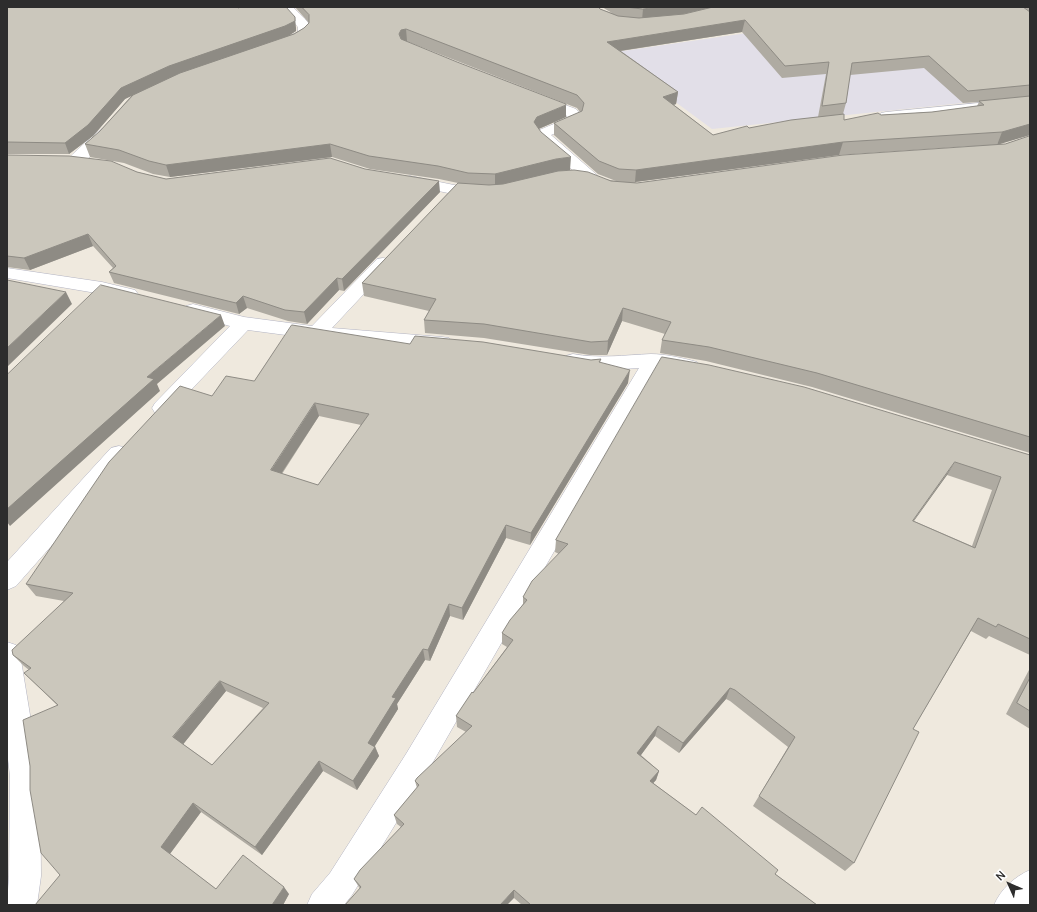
<!DOCTYPE html>
<style>
body{margin:0}
#map{position:relative;width:1037px;height:912px;overflow:hidden;background:#efe9de;font-family:Manrope,sans-serif}
canvas{display:block}
.frame{position:absolute;inset:0;border:8px solid #2d2d2d;pointer-events:none}
.north{position:absolute;left:989px;top:864px;width:40px;height:40px;-webkit-text-stroke:3px #fff;paint-order:stroke;rotate:315deg;font-size:11px;font-weight:700;line-height:16px;text-align:center;color:#2d2d2d}
.north::after{content:'';display:block;margin:auto;width:14px;height:18px;background:#2d2d2d;clip-path:polygon(50% 0,100% 100%,50% 72%,0 100%)}
</style>
<div id="map">
<canvas width="1037" height="912"></canvas>
<div class="frame"></div>
<div class="north">N</div>
</div>
<script>
const context = document.querySelector('canvas').getContext('2d');
context.lineJoin = 'round';
function paint(path, color) { context.fillStyle = color; context.fill(path, 'evenodd'); }
function stroke(path, color, width, dash) { context.strokeStyle = color; context.lineWidth = width; context.lineCap = dash ? 'butt' : 'round'; context.setLineDash(dash || []); context.stroke(path); }
paint(new Path2D(`
 M926 7 1030 96 712 129 609 53Z`), '#e2dfe8');
const minor = new Path2D(`
 M281 7H293C298 13 307 19 310 26 315 39 287 49 278 47L276 44C279 40 292 35 298 32V27Z
 M538 95 576 109 582 116 580 123 551 135 597 175 599 178 597 181 591 183 585 181 542 143 535 134 537 131 568 118 566 115 533 102 531 99 533 96Z
 M1030 98V106L886 120 881 119 879 116 881 113 886 112Z
 M109 125 114 126 116 129C110 138 88 161 78 165 75 166 72 165 69 164L66 161 69 158C76 151 102 126 109 125Z
 M410 176 454 185 487 189 489 192 487 195 481 197 463 196 404 184 402 181 404 178Z
 M383 258 389 259 392 263 389 267 332 328 442 337 449 338 452 343 449 348 442 349 316 339 248 330 169 413 162 415 155 413 152 408 155 403 230 326 186 314 184 310 186 306 193 304 244 317 312 326 377 259Z
 M7 268 102 282 135 290 138 294 135 298 129 300 102 294 7 278Z
 M573 354C599 359 625 355 651 354 665 354 683 358 697 362L700 367 697 372 690 374 659 369 426 774 352 895 344 905H307L312 894 330 873 406 754 639 368 590 371 566 366 563 361 566 356Z
 M119 446 127 448 130 454 127 460 16 586 7 590V562L111 448Z
 M7 642 16 645 20 654 40 776 41 876 37 905H7L9 876 10 776 7 751Z
 M1030 870V905H994C1001 889 1014 877 1030 870Z`);
stroke(minor, '#b2b3c2', 1);
paint(minor, '#fff');
paint(new Path2D(`
 M7 7 296 28V31L289 35 294 34 304 28 309 23 295 7H598L600 9 612 13 602 7H1030V135L997 144H1005L1030 136V453L812 387 706 361 660 353 662 340 665 334 622 321 607 355H590L484 338 425 333 424 320 429 311 364 296 362 283 458 183 439 179 370 169 332 157 170 177 153 174 124 163 90 157 85 144 100 131 132 95 125 99 93 136 69 154H7ZM742 32 782 78 826 74 818 117 749 128 713 135 674 105 676 104 678 92 621 51ZM406 41 577 108 580 112 554 123V135L598 174 616 181 558 171 539 129 566 117ZM924 68 963 103 979 102 977 106 932 112 881 115 844 120 843 114 846 103 850 75ZM974 146 637 183 635 182 839 155Z
 M7 155 137 172 166 179 440 192 344 291 339 290 307 324 288 321 247 308 239 314 114 283 109 272 113 268 93 246 30 270 7 267Z
 M410 344 591 360 601 359 600 363 628 383 530 545 506 538 463 620 450 616 430 661 425 660 397 704 398 709 375 746 379 756 357 790 323 771 262 855 201 812 170 854 216 889 289 894 283 905 60 875 57 705 24 673 29 670 24 666 13 655 64 601 36 596 26 584 212 396 254 381ZM319 416 361 425 318 485 282 474ZM226 691 263 708 212 765 183 744Z
 M662 357 1030 455V655L989 636 986 639 971 631 913 729 854 863 845 871 753 806 788 747 730 701 726 699 679 753 655 736 641 755 659 771 656 780 653 783 817 905H522L514 898 360 889 354 879 401 827 397 824 394 815 417 788 415 781 466 732 457 727 456 716 507 647 502 644V633L523 604V597L559 554 555 552 556 540ZM947 475 992 490 972 546 914 521Z
 M1030 668V729L1006 714Z`), '#afaba2');
paint(new Path2D(`
 M658 7H714L674 16 642 20 643 9Z
 M295 17 296 28V31L287 37 173 77 125 99 93 136 69 154 65 143 121 88 169 66Z
 M745 20 742 32 606 53 607 42Z
 M406 29 407 41 403 42 399 34 401 30Z
 M678 92 676 104 661 109 663 97Z
 M566 105V117L536 130 534 122 537 117Z
 M1030 124V135L997 145 1002 132Z
 M843 142 839 155 635 182 636 170Z
 M330 144 332 157 170 177 166 165Z
 M571 157 570 170 556 172 495 186V174L556 159Z
 M439 181 440 192 344 291 342 279Z
 M88 234 93 246 30 270 24 258Z
 M337 278 339 290 307 324 304 312Z
 M66 292 72 304 7 367V348Z
 M243 296 247 308 239 314 236 303Z
 M623 308 622 321 607 355 608 341Z
 M221 315 225 326 157 384 160 391 10 526 7 522V509L147 377Z
 M630 370 628 383 530 545 531 533Z
 M315 403 319 416 275 483 271 470Z
 M955 462 947 475 905 533 913 521Z
 M506 525V538L463 620 462 608Z
 M449 604 450 616 430 661 428 650Z
 M423 649 425 660 397 704 398 709 371 752 368 743 392 697Z
 M220 681 226 691 181 747 173 737Z
 M730 688 726 699 679 753 683 743Z
 M658 726 655 736 635 763 637 753Z
 M375 747 379 756 357 790 353 781Z
 M319 761 323 771 262 855 255 847Z
 M659 771 656 780 647 790 650 781Z
 M193 803 201 812 169 855 161 847Z
 M284 887 289 894 283 905H272Z
 M514 890V898L507 905H500Z`), '#8e8b84');
const building = new Path2D(`
 M7 7H239L238 8 241 7H286L295 17V21L285 26 169 66 121 88 88 125 65 143 7 142Z
 M302 7H598L600 9 618 16 639 18 684 14 713 7H1023L1030 12V85L968 91 929 56 852 63 846 103 822 106 829 62 785 66 745 20 607 42 678 92 663 97 713 135 747 126 749 128 791 120 844 114V120L878 113 881 115 932 112 984 105 979 101 1030 96V124L1002 132 843 142 636 170 619 169 599 161 554 123 582 111 584 103 577 95 406 29 401 30 399 34 401 39 457 62 566 104V105L537 117 534 122 541 132 571 157 556 159 495 174 468 173 438 166 369 156 330 144 166 165 149 161 119 150 85 144 100 131 133 95 180 73 294 34 304 28 309 23V15Z
 M626 7H658L643 9Z
 M1030 136V437L817 373 709 347 662 340 671 322 623 308 608 341 591 342 484 324 424 320 436 299 362 283 458 183 489 185 503 184 558 171 574 170 588 172 611 181 637 183 843 155 1005 144Z
 M7 155 69 156 111 161 137 172 166 179 330 158 365 169 439 181 342 279 337 278 304 312 285 310 243 296 236 303 109 272 116 266 88 234 24 258 7 256Z
 M7 280 66 292 7 348Z
 M101 285 221 315 147 377 154 379 7 509V375Z
 M292 325 410 344 415 336 483 342 591 360 601 359 599 362 630 370 531 533 506 525 462 608 449 604 428 650 423 649 392 697 396 698 368 743 375 747 353 781 319 761 255 847 193 803 161 847 216 889 243 855 284 887 272 905H35L60 875 41 853 30 790V766L23 720 58 705 24 673 31 668 13 655 12 650 73 593 26 584 109 462 180 386 212 396 226 376 254 381ZM315 403 369 414 318 485 271 470ZM220 681 269 703 212 765 173 737Z
 M662 357 709 365 804 387 1030 455V639L998 624 996 627 978 618 913 729 919 732 854 863 759 796 795 737 735 690 730 688 683 743 658 726 637 753 659 771 650 781 696 815 702 807 778 870 775 874 817 905H531L514 890 500 905H345L361 887 354 879 360 870 404 824 394 815 419 785 415 781 417 778 472 726 456 716 472 692 473 693 513 640 502 633 510 620 527 600 523 597 532 581 568 544 556 540ZM955 462 1001 477 975 548 913 521Z
 M1030 678V711L1017 703Z`);
paint(building, '#cbc7bc');
stroke(building, '#8e8b84', 1);
</script>
